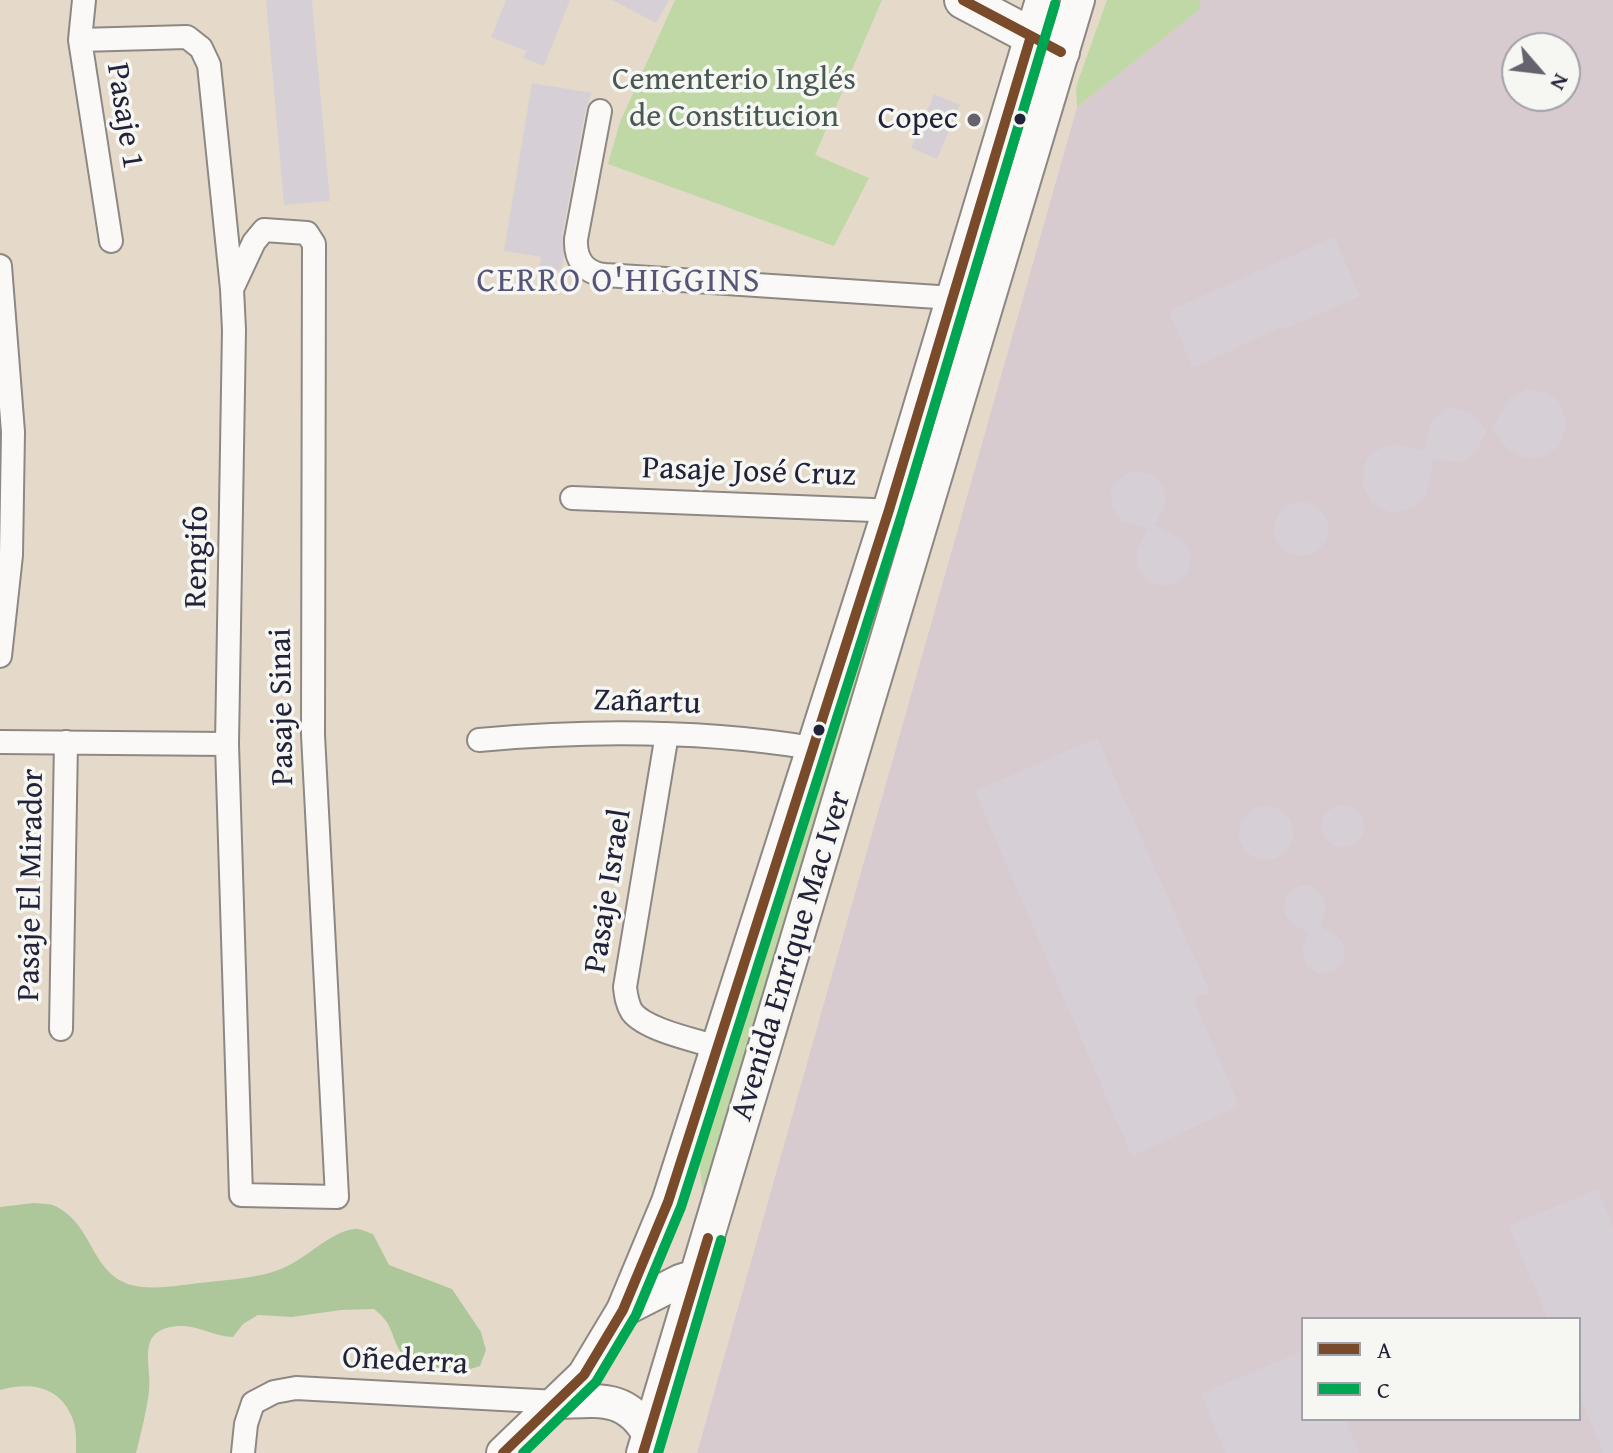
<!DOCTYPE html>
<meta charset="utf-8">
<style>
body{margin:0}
#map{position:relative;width:1613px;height:1453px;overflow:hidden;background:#e5daca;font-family:"Gentium Book Plus",serif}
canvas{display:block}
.legend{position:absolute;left:1301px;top:1317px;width:280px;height:104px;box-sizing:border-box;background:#f6f6f2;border:2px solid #a1a1a9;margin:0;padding:10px 14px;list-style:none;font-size:24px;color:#22223b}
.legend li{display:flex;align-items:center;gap:16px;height:40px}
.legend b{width:40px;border:2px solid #a1a1a9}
.north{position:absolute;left:1501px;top:32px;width:80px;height:80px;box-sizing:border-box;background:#f6f6f2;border:2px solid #a1a1a9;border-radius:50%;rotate:118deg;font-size:22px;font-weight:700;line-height:32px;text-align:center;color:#22223b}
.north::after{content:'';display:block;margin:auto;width:28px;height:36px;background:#66626d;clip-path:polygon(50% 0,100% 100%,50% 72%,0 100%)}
</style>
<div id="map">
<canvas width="1613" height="1453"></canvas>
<ul class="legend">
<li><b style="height:10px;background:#7a4b2a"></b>A</li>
<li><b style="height:10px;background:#00a651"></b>C</li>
</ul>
<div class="north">N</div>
</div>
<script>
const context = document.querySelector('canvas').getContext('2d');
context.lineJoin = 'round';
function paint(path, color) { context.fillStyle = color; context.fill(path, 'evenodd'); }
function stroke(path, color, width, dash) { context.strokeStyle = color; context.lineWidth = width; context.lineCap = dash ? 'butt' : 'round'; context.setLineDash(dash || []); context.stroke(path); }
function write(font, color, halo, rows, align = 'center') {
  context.font = font + ' "Gentium Book Plus",serif'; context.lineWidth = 7; context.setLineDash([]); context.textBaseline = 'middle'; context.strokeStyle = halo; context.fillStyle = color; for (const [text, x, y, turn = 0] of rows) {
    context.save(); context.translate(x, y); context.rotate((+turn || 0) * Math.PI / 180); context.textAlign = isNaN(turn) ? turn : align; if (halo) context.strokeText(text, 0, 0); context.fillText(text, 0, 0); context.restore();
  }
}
paint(new Path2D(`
 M1200 0H1613V1453H697L1077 107 1200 9ZM1517 48H1565V96H1517ZM1303 1319H1579V1419H1303Z`), '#d7cbd0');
paint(new Path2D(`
 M675 0H882L815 155 869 178 834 246 608 164 620 122Z
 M1107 0H1200V9L1077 107 1076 87Z
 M1028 71 1048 81 709 1199 702 1187 699 1158Z`), '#bfd8a5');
paint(new Path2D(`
 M34 1203C41 1204 51 1203 57 1207 97 1228 90 1281 142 1287 164 1289 187 1284 209 1282 234 1279 258 1278 281 1269 305 1260 332 1230 355 1229 360 1228 368 1233 373 1234L389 1265 452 1289 481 1332 486 1350 480 1366C456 1375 414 1378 400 1351 389 1332 394 1325 374 1309L341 1310 292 1317 258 1315 243 1324 233 1337C215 1337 198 1325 180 1326 133 1328 153 1366 149 1392 146 1413 141 1433 136 1453H76C76 1440 77 1427 71 1415 58 1385 27 1382 0 1390V1207Z`), '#adc79b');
paint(new Path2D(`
 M266 0H312L330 201 284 205Z
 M506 0H570L544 66 523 58 526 51 491 37Z
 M612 0H669L656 23Z
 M532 83 592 93 586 108 562 236 564 256 561 271 539 267 541 257 504 251Z
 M934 94 960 105 937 159 911 148Z
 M1334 237 1360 296 1285 329 1283 326 1193 368 1169 311Z
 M1528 389 1547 393 1556 399 1562 407 1566 424 1562 441 1557 448 1542 457 1533 458H1525L1509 450 1491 429 1511 397Z
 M1453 408 1470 413 1487 431 1475 453 1461 462 1433 459 1427 493 1416 506 1398 512H1389L1373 504 1363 486 1364 466 1368 458 1375 451 1392 444 1424 451 1431 421 1444 410Z
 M1136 471 1151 474 1163 486 1165 499 1164 508 1154 525 1183 540 1190 553 1189 569 1185 576 1169 586 1150 583 1137 568V551L1148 528 1121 521 1112 507 1111 491 1115 483 1128 473Z
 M1274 529a27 27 0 1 1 54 0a27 27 0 1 1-54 0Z
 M1097 738 1210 993 1193 998 1239 1106 1132 1156 975 791Z
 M1322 826a21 21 0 1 1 42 0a21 21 0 1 1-42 0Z
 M1239 833a27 27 0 1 1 54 0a27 27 0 1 1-54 0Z
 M1304 885 1312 886 1323 896 1326 910 1320 926 1337 936 1345 948 1343 962 1333 972 1318 973 1306 965 1302 949 1309 932 1292 924 1284 911 1286 896 1291 890Z
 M1597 1189 1613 1227V1453H1604L1579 1394V1319H1548L1509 1226Z
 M1303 1351V1419H1345L1359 1453H1226L1201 1394Z`), '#d6d0d6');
const street = new Path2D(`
 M84 0 80 40 111 241
 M80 40 187 37 201 48 209 65 232 289 234 330 227 744 241 1195 337 1197 313 735 314 244 307 233 264 230 254 242 232 289
 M600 111 576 239C575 259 584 273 605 275L953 298
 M0 266 13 432 11 555 0 656
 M572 498 923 512
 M667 734 625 987C626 996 627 1004 632 1012 646 1030 695 1040 717 1047
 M479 740C590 730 702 730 812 748
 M0 742 227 744
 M61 1029 66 742
 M243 1453 246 1424 253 1403 274 1392 296 1388 557 1402`);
const secondary = new Path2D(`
 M623 1310 680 1281 696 1276
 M557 1402C597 1401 627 1394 649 1435
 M503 1453 584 1375 623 1310 668 1202 889 510 1042 0
 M643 1453 1078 0`);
const primary = new Path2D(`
 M963 0 1061 52`);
stroke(street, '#8d8883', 26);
stroke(secondary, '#8d8883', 36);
stroke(primary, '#8d8883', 40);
stroke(street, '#fbf9f7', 22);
stroke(secondary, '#fbf9f7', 32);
stroke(primary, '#fbf9f7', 36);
stroke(new Path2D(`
 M963 0 1061 52
 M503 1453 584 1375 623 1310 668 1202 889 510 1031 36
 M643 1453 708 1238`), '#7a4b2a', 10);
stroke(new Path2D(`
 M523 1453 596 1382 636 1315 681 1207 902 514 1055 4
 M658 1453 721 1240`), '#00a651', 10);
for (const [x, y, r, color] of [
 [1020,119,7,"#22223b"],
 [974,120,8,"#66626d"],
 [819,730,7,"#22223b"]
]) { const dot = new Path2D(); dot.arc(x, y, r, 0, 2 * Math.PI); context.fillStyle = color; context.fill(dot); stroke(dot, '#f6f6f2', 3); }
write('32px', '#485852', '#f6f6f2', [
 ["Cementerio Inglés",734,81],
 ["de Constitucion",734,118]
]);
write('32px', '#22223b', '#f6f6f2', [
 ["Pasaje 1",124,116,81],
 ["Pasaje José Cruz",749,473,2],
 ["Rengifo",198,557,-89],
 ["Zañartu",647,703,2],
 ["Pasaje Sinai",283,707,-91],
 ["Pasaje El Mirador",32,885,-89],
 ["Pasaje Israel",609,891,-81],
 ["Avenida Enrique Mac Iver",792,956,-73],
 ["Oñederra",405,1362,3]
]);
write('32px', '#22223b', '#f6f6f2', [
 ["Copec",958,120]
], 'right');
context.letterSpacing = '2px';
write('34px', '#57547c', '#f6f6f2', [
 ["CERRO O'HIGGINS",619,282]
]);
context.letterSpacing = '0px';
</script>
